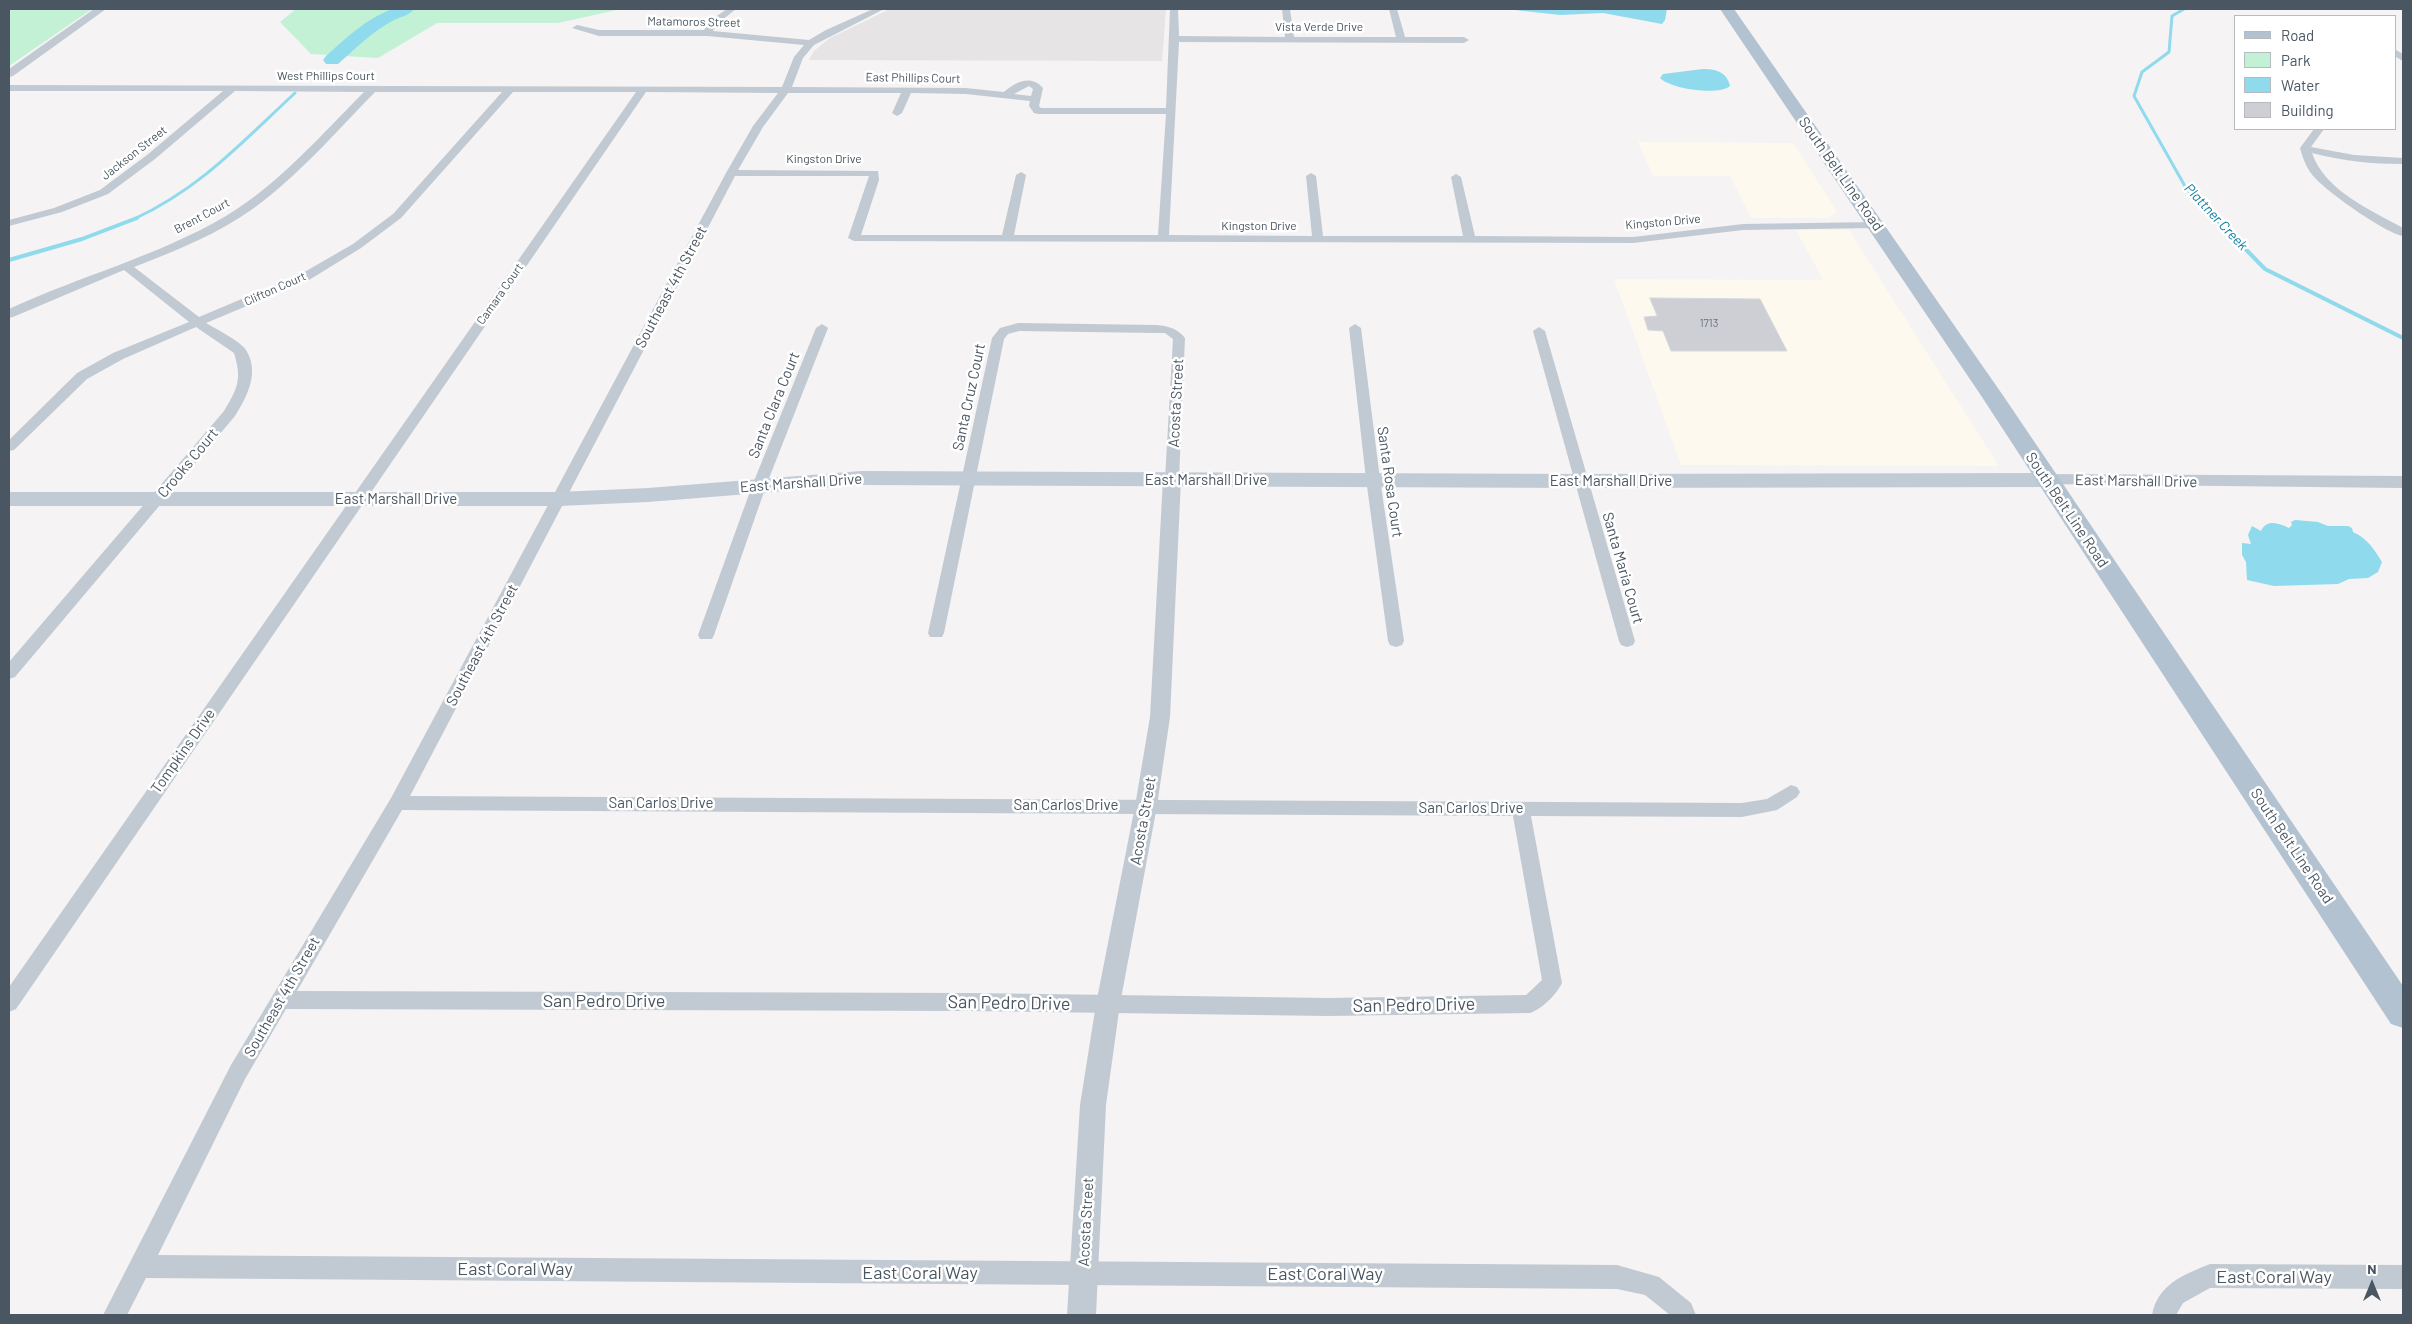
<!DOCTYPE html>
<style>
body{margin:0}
#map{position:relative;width:2412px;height:1324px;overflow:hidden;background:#f5f3f3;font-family:Barlow,sans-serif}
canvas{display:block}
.frame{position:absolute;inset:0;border:10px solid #4a5661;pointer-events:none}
.legend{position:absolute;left:2234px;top:15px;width:162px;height:115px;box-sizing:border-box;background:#fff;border:1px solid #b7bbc0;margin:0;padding:6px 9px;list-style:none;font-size:15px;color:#4a5661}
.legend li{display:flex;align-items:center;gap:10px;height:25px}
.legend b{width:25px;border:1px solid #b7bbc0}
.north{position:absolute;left:2347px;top:1259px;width:50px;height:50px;-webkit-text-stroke:4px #fff;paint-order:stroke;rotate:0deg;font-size:14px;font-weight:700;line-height:20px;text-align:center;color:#4a5661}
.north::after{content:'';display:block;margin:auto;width:18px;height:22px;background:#4a5661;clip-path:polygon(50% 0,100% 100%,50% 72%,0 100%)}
</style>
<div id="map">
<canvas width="2412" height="1324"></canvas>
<div class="frame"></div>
<ul class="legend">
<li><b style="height:6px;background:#b3c2d1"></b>Road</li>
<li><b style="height:14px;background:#c3f1d5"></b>Park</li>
<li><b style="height:14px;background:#90daee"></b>Water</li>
<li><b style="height:14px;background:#cdcfd5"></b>Building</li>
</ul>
<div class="north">N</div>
</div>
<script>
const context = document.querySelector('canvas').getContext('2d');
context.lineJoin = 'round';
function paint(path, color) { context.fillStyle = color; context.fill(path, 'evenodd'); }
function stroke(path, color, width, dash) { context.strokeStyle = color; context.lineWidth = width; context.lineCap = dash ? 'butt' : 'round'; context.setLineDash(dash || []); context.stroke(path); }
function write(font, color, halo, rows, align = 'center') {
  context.font = font + ' Barlow,sans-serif'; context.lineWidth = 5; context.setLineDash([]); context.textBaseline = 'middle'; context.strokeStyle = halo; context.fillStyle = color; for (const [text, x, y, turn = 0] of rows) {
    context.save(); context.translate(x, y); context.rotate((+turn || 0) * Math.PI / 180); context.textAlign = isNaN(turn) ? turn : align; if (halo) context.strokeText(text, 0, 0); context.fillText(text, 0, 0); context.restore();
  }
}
paint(new Path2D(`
 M1638 142 1793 143 1837 211 1829 218H1751L1730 176H1653Z
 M1796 230H1849L1999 466 1681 465 1614 279 1823 280Z`), '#fdf9ef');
paint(new Path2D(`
 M890 9H1166L1162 61 809 60 814 51 830 38Z`), '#e6e4e5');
paint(new Path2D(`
 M9 9H92L9 66Z
 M296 9H621L558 23H437L378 58 311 54 280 22Z`), '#c3f1d5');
paint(new Path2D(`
 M1506 9H1667L1665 20 1662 24 1603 13 1560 15Z
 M1703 69C1716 69 1727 72 1730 86 1718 96 1671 89 1660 78L1663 74Z
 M2295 520 2318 522 2328 526H2348L2352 528 2353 532C2368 539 2374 549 2382 562L2378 572 2368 578 2349 579 2338 584 2274 586 2247 580 2246 562 2242 555V543L2251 544 2248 535 2252 526 2261 531C2267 519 2278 523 2289 528L2292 525 2291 522Z`), '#90daee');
stroke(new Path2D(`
 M2184 9 2172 16 2169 52 2142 72 2134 96 2186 188 2216 219
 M134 219C201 188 242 142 295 93`), '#90daee', 3);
stroke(new Path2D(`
 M2215 218 2265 269 2403 338
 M9 260 82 239 137 218`), '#90daee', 4);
paint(new Path2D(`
 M392 9H414C410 15 401 17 394 20 373 31 356 48 338 64H326L323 60 326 56C346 38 366 19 392 9Z`), '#90daee');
const building = new Path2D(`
 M1650 298 1760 299 1787 351H1671L1663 331 1648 330 1644 317 1657 316Z`);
paint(building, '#cdcfd5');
stroke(building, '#d7d9de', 1);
paint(new Path2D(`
 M727 9H736L717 24 713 31 809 40 826 30 873 9H884L814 45 803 58 792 87 966 88 1004 92C1015 82 1031 74 1043 88L1039 106 1041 108H1166L1170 9H1178L1179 36 1285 37 1282 9H1290L1294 37H1396L1389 9H1397L1405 37H1464L1469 40 1464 43 1179 42 1169 235 1312 236 1306 176 1311 173 1316 176 1323 236H1463L1451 177 1456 174 1461 177 1475 236 1633 237 1743 224 1876 222 1882 225 1876 228 1743 230 1633 243 854 241 848 238 869 176H735L410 796 1742 803 1767 799 1791 785 1797 787 1800 792 1797 797 1777 810 1742 817 1531 816 1562 983C1556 995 1542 1009 1530 1013L1328 1016 970 1011 286 1009 245 1079 158 1255 1617 1265 1659 1277 1691 1303 1696 1315H1670L1645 1295 1617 1289 146 1278 127 1315H103L231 1065 391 798 726 173 753 126 778 93 646 92 16 1009 9 1012V987L636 92H513L401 218 361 248 309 280 206 323C216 329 240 341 246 350 260 372 247 397 235 416L15 677 9 679V662L224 411C238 388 242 379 234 353L196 327 123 359 87 379 14 450 9 451V440L77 373 113 353 189 322 124 270 13 317 9 318V309C80 276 158 256 226 216 279 184 320 136 364 92L235 91 155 159 108 194 62 212 9 226V220L54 208 100 190 147 155 223 91H9V85L782 87 794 57 804 45 707 36H599L572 28 577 25 599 30H704L711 20ZM1029 86 1033 89 1031 96 1014 94ZM375 92H502L393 214 353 244 301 274 199 317 134 267C175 251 218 234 254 208 299 175 336 132 375 92ZM788 93H901L892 113 897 116 902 113 911 93 966 94 1030 101 1029 106 1034 113 1038 114H1166L1158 235H1014L1026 175 1021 172 1016 175 1002 235H861L879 180 878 171 738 170 763 127ZM402 810 1513 816 1542 980 1526 995 1328 998 970 993 297 991Z
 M2396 50 2403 54V61L2396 57Z
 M2314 129H2324L2311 147 2354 155 2403 158V164C2372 164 2342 161 2312 153 2325 191 2371 210 2403 228V236C2385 233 2329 193 2316 179 2307 170 2303 159 2300 148Z
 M1018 323 1156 325C1168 326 1177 328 1185 338L1179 479 1172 484 1165 479 1173 339 1165 333H1156L1019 331 1008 334 1004 339 944 633 942 637H930L928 633 992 338 1000 328Z
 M822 324 828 328 766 486 714 635 712 639H700L698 635 752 486 816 328Z
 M1355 324 1361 328 1380 479 1404 641 1402 645 1396 647 1390 645 1388 641 1366 479 1349 328Z
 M1539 327 1545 331 1635 641 1633 645 1627 647 1621 645 1619 641 1533 331Z
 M2210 1264 2403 1265V1289L2210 1288 2183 1303 2176 1315H2152C2158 1284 2183 1275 2210 1264Z`), '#c1cad2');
paint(new Path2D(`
 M94 9H106L13 76 9 77V69Z
 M1172 473 1178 475 1181 479 1170 717 1157 806 1120 1004 1106 1105 1096 1315H1067L1080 1105 1096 1004 1135 806 1150 717 1163 479 1166 475Z
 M2046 474 2403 476V488L2040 484 2037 480 2040 476Z`), '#c1cad2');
paint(new Path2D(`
 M861 471 1581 474 2046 473 2053 475 2056 480 2053 485 2046 487 1581 488 861 485 648 502 559 506H9V492H559L648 488Z`), '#c1cbd6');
paint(new Path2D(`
 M1720 9H1734L2002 394 2403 986V1028L2391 1024 1980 394Z`), '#b3c2d1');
write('11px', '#6b747e', null, [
 ["1713",1709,323]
]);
write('12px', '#4a5661', '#fff', [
 ["Matamoros Street",694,22,1],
 ["Vista Verde Drive",1319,27],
 ["West Phillips Court",326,76],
 ["East Phillips Court",913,78,1],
 ["Jackson Street",134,153,-38],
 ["Kingston Drive",824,159],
 ["Brent Court",202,216,-28],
 ["Kingston Drive",1663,222,-5],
 ["Kingston Drive",1259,226],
 ["Clifton Court",275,289,-24],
 ["Camara Court",500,294,-55]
]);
write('italic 14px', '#0c7c9b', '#fff', [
 ["Plattner Creek",2216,217,47]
]);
write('15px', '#4a5661', '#fff', [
 ["South Belt Line Road",1841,174,55],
 ["Southeast 4th Street",671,287,-62],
 ["Santa Cruz Court",969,397,-78],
 ["Acosta Street",1176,403,-87],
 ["Santa Clara Court",774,405,-68],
 ["Crooks Court",188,463,-50],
 ["East Marshall Drive",1206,480],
 ["East Marshall Drive",1611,481],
 ["East Marshall Drive",2136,481,1],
 ["Santa Rosa Court",1390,482,82],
 ["East Marshall Drive",801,483,-4],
 ["East Marshall Drive",396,499],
 ["South Belt Line Road",2067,510,56],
 ["Santa Maria Court",1623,568,74],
 ["Southeast 4th Street",482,645,-62],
 ["Tompkins Drive",183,751,-55],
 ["San Carlos Drive",661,803],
 ["San Carlos Drive",1066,805],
 ["San Carlos Drive",1471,808],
 ["Acosta Street",1143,821,-80],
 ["South Belt Line Road",2292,846,56],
 ["Southeast 4th Street",282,997,-60],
 ["Acosta Street",1086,1222,-87]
]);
write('18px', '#4a5661', '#fff', [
 ["San Pedro Drive",604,1001],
 ["San Pedro Drive",1009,1003,1],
 ["San Pedro Drive",1414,1005,-1],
 ["East Coral Way",515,1269],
 ["East Coral Way",920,1273],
 ["East Coral Way",1325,1274],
 ["East Coral Way",2274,1277]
]);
</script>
